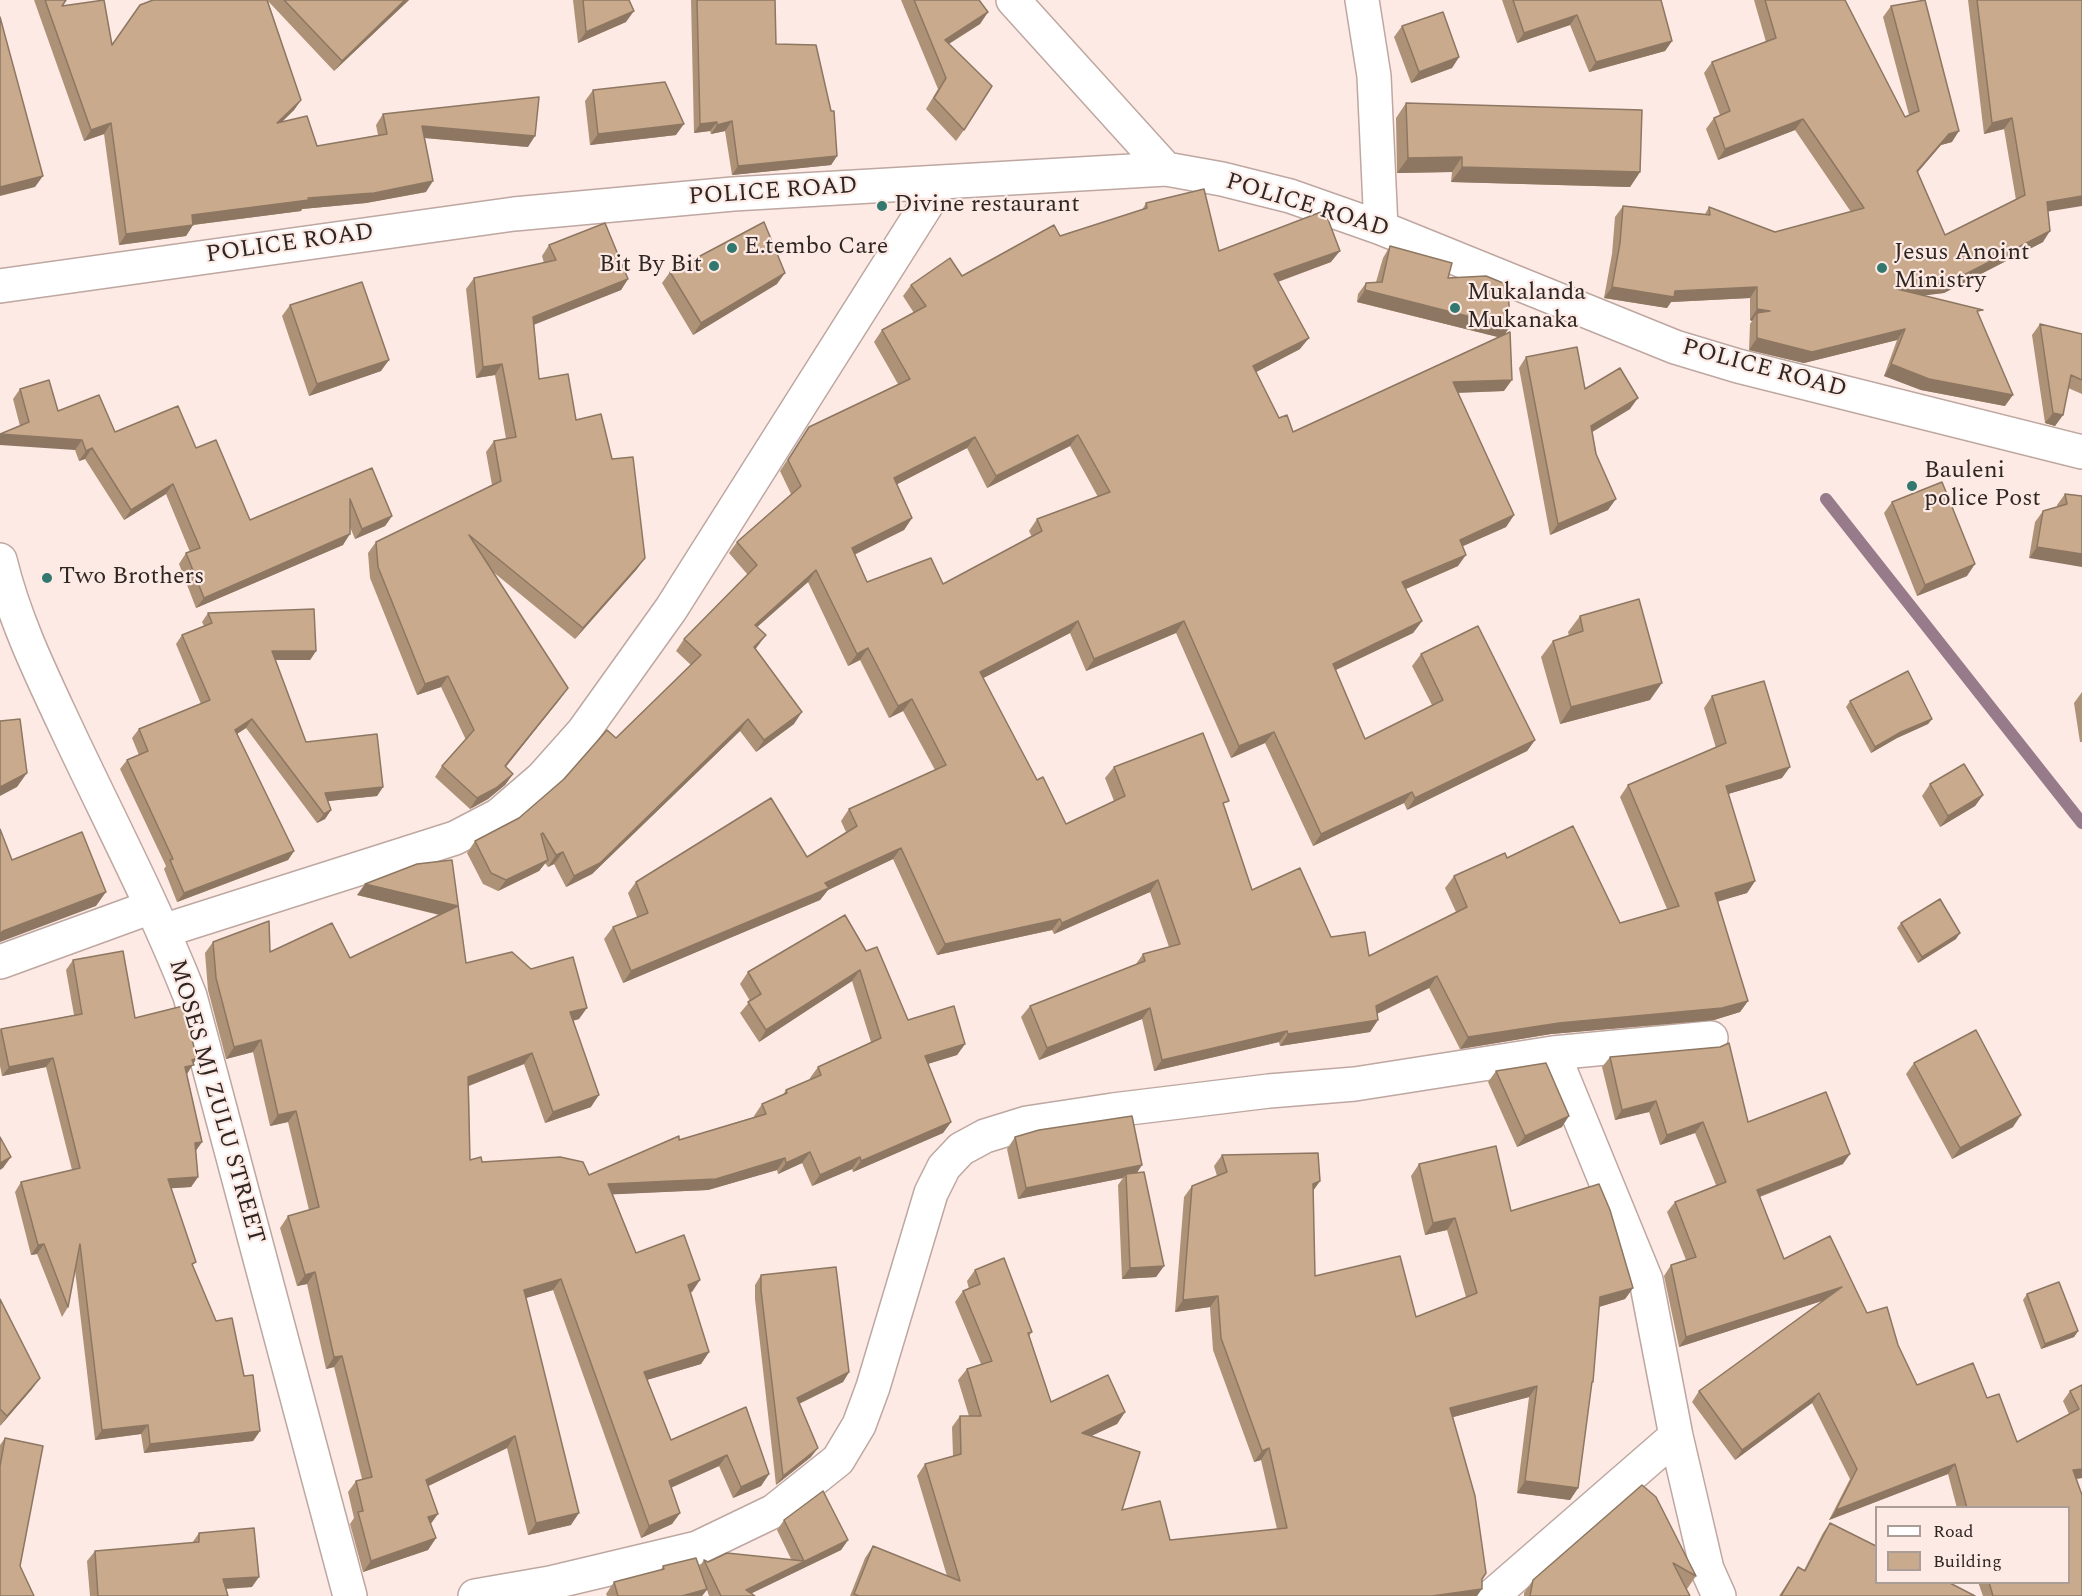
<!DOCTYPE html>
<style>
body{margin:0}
#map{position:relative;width:2082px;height:1596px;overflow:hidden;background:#fdeae4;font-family:Spectral,serif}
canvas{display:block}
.legend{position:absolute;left:1875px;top:1506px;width:195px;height:78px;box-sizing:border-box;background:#fdeae4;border:2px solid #aa9c97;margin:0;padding:8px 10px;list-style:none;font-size:18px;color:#2e2623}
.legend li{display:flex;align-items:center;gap:12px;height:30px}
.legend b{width:30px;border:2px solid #aa9c97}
</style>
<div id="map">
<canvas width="2082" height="1596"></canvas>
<ul class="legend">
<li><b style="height:8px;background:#fff"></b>Road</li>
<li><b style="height:16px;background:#c9aa8c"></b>Building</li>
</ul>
</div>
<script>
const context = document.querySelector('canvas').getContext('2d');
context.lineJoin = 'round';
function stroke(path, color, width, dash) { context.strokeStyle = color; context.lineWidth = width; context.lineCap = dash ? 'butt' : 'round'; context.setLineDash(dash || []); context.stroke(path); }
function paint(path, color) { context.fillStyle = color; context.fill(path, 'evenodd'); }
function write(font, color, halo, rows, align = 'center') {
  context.font = font + ' Spectral,serif'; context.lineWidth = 4.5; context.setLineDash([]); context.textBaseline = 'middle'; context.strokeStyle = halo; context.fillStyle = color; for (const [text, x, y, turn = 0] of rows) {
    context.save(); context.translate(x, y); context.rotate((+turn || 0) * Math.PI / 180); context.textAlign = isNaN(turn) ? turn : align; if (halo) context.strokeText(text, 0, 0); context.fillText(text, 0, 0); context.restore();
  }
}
stroke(new Path2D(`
 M1826 499 2082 823`), '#977b8b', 12);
const minor = new Path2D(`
 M1013 0 1166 169
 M1362 0 1374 76 1381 228
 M0 286 514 214 733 194 1166 169 1222 179 1290 196 1381 228 1675 347 1738 366 2082 452
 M0 560C15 622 42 676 69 734 110 821 155 907 190 996L350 1596
 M163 931 455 838 499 815 542 778 583 732 671 609 941 182
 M0 962 151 907
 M1553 1053 1646 1280 1676 1436 1707 1569 1719 1596
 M475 1596 550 1583 697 1548 774 1511 838 1460 859 1425 873 1387 931 1193 944 1167 961 1149 985 1136 1027 1123 1113 1110 1269 1091 1355 1084 1553 1053 1711 1038
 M1492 1596 1676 1436`);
stroke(minor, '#bea7a1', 36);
stroke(minor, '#fff', 33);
paint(new Path2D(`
 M34 0H66L62 6 112 45 153 0H409L334 71 268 1 301 100 294 110 282 122 317 146 378 135 376 125 383 114 528 147 424 138 426 192 366 203 302 209 301 211 193 225 186 236 119 245 104 134 84 141Z
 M573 0H629L626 22 578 43Z
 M691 0H775L776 44 837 156 831 165 732 175 725 131 711 134 710 131 694 133Z
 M901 0H979L988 12 980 24 949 44 964 130 956 141 926 109 938 89Z
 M1502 0H1661L1672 41 1665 51 1589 72 1570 25 1517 43Z
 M1754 0H1845L1905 117 1909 115 1883 17 1891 6 1952 142 1941 145 1918 172 1945 235 2016 200 2004 129 1984 134 1968 0H2082L2043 242 1944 293 1923 295 1979 315 2005 406 1921 390 1884 376 1897 340 1804 363 1749 350 1750 324 1752 321 1750 320V298L1671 302 1667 308 1604 298 1612 254 1615 217 1623 206 1705 214 1709 207 1775 232 1851 212 1795 130 1718 160 1706 129 1714 118 1720 115 1704 73 1712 62 1766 42Z
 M1402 26 1459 57 1452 68 1411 83 1394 37Z
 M593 90 676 135 590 145 585 101Z
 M1406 103 1640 172 1630 187 1451 182 1452 172 1397 173 1396 118Z
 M1146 203 1219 251 1331 262 1278 282 1300 349 1256 372 1279 418 1293 432 1498 337 1357 302 1358 294 1366 283 1376 282 1383 258 1390 246 1448 278 1505 334 1504 391 1458 393 1514 515 1506 527 1463 546 1458 566 1406 589 1422 621 1413 633 1336 670 1365 739 1432 705 1412 666 1421 654 1535 740 1527 751 1407 810 1404 803 1313 846 1265 743 1231 758 1176 633 1086 671 1070 633 983 678 1037 780 1066 824 1114 801 1105 778 1114 767 1225 807 1252 890 1331 937 1369 956 1456 912 1445 888 1454 876 1507 858 1620 923 1667 909 1620 797 1628 785 1716 748 1704 708 1712 696 1782 778 1728 794 1755 881 1747 893 1717 901 1748 1001 1740 1012 1714 1020 1551 1034 1460 1049 1429 988 1377 1014 1378 1020 1370 1032 1280 1046 1279 1042 1154 1071 1142 1019 1039 1060 1021 1017 1030 1006 1136 964 1143 954 1169 947 1150 892 1054 934 1052 930 937 955 893 859 828 890 820 900 623 983 604 939 613 927 637 917 628 893 636 882 807 857 846 832 841 821 849 809 935 770 903 711 889 718 860 660 848 666 808 582 757 627V647L755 649 794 724 756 752 740 731 592 874 566 887 554 864 548 867 545 863 539 871 498 891 483 884 467 853 475 841 519 818 616 738 691 665 676 651 684 639 748 575 729 553 737 542 791 494 780 471 809 427 898 384 874 342 882 330 914 313 903 296 911 285 962 276 1060 236 1142 210ZM1070 446 1098 497 1037 519 1029 531 1032 537 943 584 867 582 854 554 904 530 912 518 897 484 967 448 987 488Z
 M549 245 628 279 621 290 534 324 539 379 576 420 637 569 575 639 492 571 568 688 560 699 505 767 513 774 505 785 488 799 470 809 435 777 442 766 466 740 441 687 417 695 370 578 368 553 376 542 492 485 486 452 494 441 506 439 495 375 476 378 466 289 474 278 544 263 542 256Z
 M670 272 777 284 693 335 662 283Z
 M290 305 381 371 309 396 282 316Z
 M2040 324 2082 334V394L2068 388 2063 415 2055 426 2045 423 2032 335Z
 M1526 357 1585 389 1630 409 1592 432 1608 510 1550 535 1519 368Z
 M20 389 58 411 115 432 196 448 250 520 372 468 392 516 385 526 355 539 350 527 343 545 196 608 179 564 186 553 190 552 166 494 124 520 85 459 79 461 75 450 20 426 13 399Z
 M2065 494 2082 496 2029 558 2035 522 2043 511 2057 507V505Z
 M1892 502 1967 576 1917 596 1884 513Z
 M208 613 316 651 310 660H275L306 742 383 787 377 796 328 801 331 810 325 819 317 823 246 728 237 734 294 851 288 860 177 902 164 869 166 866 120 769 127 760 139 755 132 738 139 729 201 704 176 644 182 635 204 626 202 622Z
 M1580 616 1650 700 1560 724 1541 657 1553 641 1569 636 1568 632Z
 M2082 692V742H2080L2074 703Z
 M1850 701 1932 719 1928 724 1897 738 1871 753 1846 707Z
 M1930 784 1983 795 1975 806 1940 827 1922 796Z
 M417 864 466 963 579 1019 573 1021 591 1107 545 1123 524 1064 469 1086 470 1160 589 1175 679 1140 754 1117V1116L762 1104 782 1096 786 1090 810 1080V1078L818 1067 871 1042 852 981 759 1042 740 1013 750 1001 740 984 748 972 845 915 908 1020 965 1044 957 1055 928 1064 951 1122 943 1133 853 1172 852 1169 812 1186 802 1163 778 1174 777 1170 708 1190 613 1194 636 1253 692 1292H690L709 1352 701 1364 647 1380 671 1440 746 1407 769 1474 761 1486 733 1498 719 1466 671 1488 680 1513 672 1524 641 1538 553 1290 526 1298 571 1525 528 1535 507 1448 428 1486 430 1524 436 1538 428 1550 363 1572 350 1524 354 1518 348 1492 356 1481 362 1479 334 1367 326 1369 307 1284 297 1286 280 1228 288 1216 309 1210 288 1122 270 1126 253 1052 226 1059 208 990 205 953 213 942 270 952 350 958 439 915 357 895Z
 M1901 923 1956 939 1918 963 1897 928Z
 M73 960 135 1018 193 1063 187 1074 202 1142 196 1150 198 1177 191 1187 171 1188 193 1266 216 1321 244 1376 260 1431 253 1441 144 1453 141 1434 95 1440 75 1270 68 1307 62 1317 37 1254 31 1255 15 1192 21 1182 72 1170 46 1067 2 1076 0 1066V1030L1 1029 74 1015 66 970Z
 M1610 1057 1748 1122 1843 1164 1760 1197 1784 1259 1867 1313 1898 1345 1917 1385 1987 1398 2017 1442 2069 1414 2063 1401 2070 1391 2082 1385V1478L2076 1479 2082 1596H1983L1978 1582H2068V1508H1957L1948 1474 1829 1520 1850 1479 1812 1403 1735 1460 1692 1402 1699 1391 1822 1301 1679 1347 1664 1276 1671 1265 1686 1260 1667 1212 1675 1202 1716 1185 1695 1133 1660 1145 1649 1112 1615 1120 1602 1067Z
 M1914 1063 2013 1127 1952 1159 1906 1074Z
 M1496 1071 1562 1127 1517 1147 1488 1082Z
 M1015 1137 1137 1173 1164 1266 1156 1277 1122 1279 1118 1185 1123 1178 1018 1199 1007 1149Z
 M1222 1155 1320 1181 1313 1191 1315 1276 1416 1317 1466 1297 1447 1230 1425 1235 1411 1176 1419 1164 1511 1211 1633 1288 1625 1299 1599 1307 1591 1385 1578 1488 1570 1500 1517 1493 1529 1397 1453 1417 1482 1579 1477 1596H850L865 1558 873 1546 947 1576 917 1476 925 1464 953 1456 952 1427 960 1416H969L958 1380 967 1369 981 1364 955 1302 963 1291 969 1289 967 1281 975 1270 1032 1332 1029 1336 1051 1402 1125 1412 1117 1424 1091 1436 1122 1510 1170 1540 1277 1529 1261 1460 1254 1462 1213 1350 1210 1307 1175 1312 1184 1197 1192 1186 1217 1176 1214 1166Z
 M761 1275 849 1372 843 1382 799 1404 811 1457 776 1485 755 1299V1285Z
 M2027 1294 2078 1331 2074 1337 2041 1349 2023 1300Z
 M0 1299 32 1389 0 1426Z
 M5 1438 20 1566 0 1596V1445Z
 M1642 1485 1696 1576 1687 1589 1686 1588 1690 1596H1524V1593L1533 1580Z
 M784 1520 848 1540 841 1550 752 1593 755 1596H709L707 1590 702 1596H607L606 1594 614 1582 661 1570 663 1566 699 1567 704 1560 708 1562 791 1559 777 1530Z
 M1830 1523 1975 1596H1779L1798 1567 1804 1570 1823 1533Z
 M199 1533 252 1587 226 1589 228 1596H90L87 1561 95 1551 192 1543Z`), '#ad9278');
paint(new Path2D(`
 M405 0H409L334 71 342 61Z
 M634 11 626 22 578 43 586 32Z
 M988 12 980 24 937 51 945 40Z
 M1577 15 1570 25 1517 43 1524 33Z
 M1672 41 1665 51 1589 72 1596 62Z
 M1459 57 1452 68 1411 83 1419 72Z
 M301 100 294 110 270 133 277 123Z
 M2012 118 2004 129 1984 134 1992 123Z
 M1803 119 1795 130 1718 160 1725 149Z
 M732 121 725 131 711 134 717 125Z
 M717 122 710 131 694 133 700 124Z
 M111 123 104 134 84 141 91 130Z
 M684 124 676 135 590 145 598 134Z
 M422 126 535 136 528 147 414 137Z
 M1959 131 1952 142 1941 145 1909 182 1917 171 1949 134Z
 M837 156 831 165 732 175 738 166Z
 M1462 157 1452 172 1397 173 1408 158Z
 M1462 167 1640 172 1630 187 1451 182Z
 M43 176 35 187 0 196V187Z
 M433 181 426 192 366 203 302 209 301 211 184 226 192 215Z
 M2082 196V206L2039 213 2047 202Z
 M193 225 186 236 119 245 126 234Z
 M2050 231 2043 242 1944 293 1889 300 1897 289Z
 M1340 251 1331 262 1266 286 1274 274Z
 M785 273 777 284 693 335 701 323Z
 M628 279 621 290 526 328 533 317Z
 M1612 287 1675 291 1757 287 1750 298 1671 302 1667 308 1604 298Z
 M1365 290 1510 327 1502 338 1357 302Z
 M1757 309 1770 311 1757 313 1752 321 1750 320Z
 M1905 329 1897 340 1804 363 1749 350 1757 338Z
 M1309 338 1300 349 1245 378 1253 366Z
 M389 360 381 371 309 396 317 384Z
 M502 364 495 375 476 378 483 367Z
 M1891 364 2013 395 2005 406 1921 390 1884 376Z
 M1512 380 1504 391 1445 393 1453 382Z
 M1638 398 1630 409 1584 437 1591 426Z
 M2053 413 2063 415 2055 426 2045 423Z
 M0 434 82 440 75 450 0 445Z
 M1078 435 1070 446 987 488 996 476Z
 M975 437 967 448 886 490 894 478Z
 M92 448 85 459 79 461 86 451Z
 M173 484 166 494 124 520 131 510Z
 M1616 499 1608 510 1550 535 1558 524Z
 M1514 515 1506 527 1452 551 1460 540Z
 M392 516 385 526 355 539 362 529Z
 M912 518 904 530 844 560 852 548Z
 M350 534 343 545 196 608 204 598Z
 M2037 547 2082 554V567L2029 558Z
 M1466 555 1458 566 1394 594 1402 582Z
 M645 558 637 569 575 639 583 628Z
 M1975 564 1967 576 1917 596 1925 585Z
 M816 570 808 582 747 636 755 625Z
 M1078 621 1070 633 972 684 980 672Z
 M1184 621 1176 633 1086 671 1094 659Z
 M1422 621 1413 633 1325 675 1333 664Z
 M766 635 757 647 746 659 754 647Z
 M868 648 860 660 848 666 857 654Z
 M272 651H316L310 660H266Z
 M448 676 441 687 417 695 425 684Z
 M1662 683 1650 700 1560 724 1571 707Z
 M568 688 560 699 497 778 505 766Z
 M912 699 903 711 889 718 898 706Z
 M802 712 794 724 756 752 764 740Z
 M252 719 246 728 229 739 235 730Z
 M748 719 740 731 592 874 566 887 574 876Z
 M1932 719 1928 724 1897 738 1871 753 1875 747 1901 732Z
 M1274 732 1265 743 1231 758 1239 746Z
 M1535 740 1527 751 1407 810 1415 798Z
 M1790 767 1782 778 1718 797 1726 786Z
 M27 773 17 787 0 796V787Z
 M513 774 505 785 488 799 470 809 477 798Z
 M383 787 377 796 319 802 325 793Z
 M1412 792 1404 803 1313 846 1321 834Z
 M1983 795 1975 806 1940 827 1948 816Z
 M331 810 325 819 317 823 324 814Z
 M901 848 893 859 828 890 820 900 623 983 631 971Z
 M294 851 288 860 177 902 184 893Z
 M563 852 554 864 548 867 556 855Z
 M548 860 539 871 498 891 506 880Z
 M1158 880 1150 892 1054 934 1062 923Z
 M1755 881 1747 893 1707 905 1715 893Z
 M365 884 458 906 450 917 357 895Z
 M106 892 96 906 0 942V934L3 931Z
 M1060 919 1052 930 937 955 945 944Z
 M1960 933 1956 939 1918 963 1922 957Z
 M860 970 852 981 759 1042 766 1030Z
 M1437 976 1429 988 1368 1018 1376 1006Z
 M1748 1001 1740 1012 1714 1020 1551 1034 1460 1049 1468 1037 1559 1023Z
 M587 1008 579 1019 562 1023 570 1012Z
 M1150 1008 1142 1019 1039 1060 1047 1048Z
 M1378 1020 1370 1032 1280 1046 1288 1034Z
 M1287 1031 1279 1042 1154 1071 1162 1060Z
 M261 1040 253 1052 226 1059 234 1047Z
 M965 1044 957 1055 917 1067 925 1056Z
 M532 1053 524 1064 460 1089 468 1077Z
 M53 1058 46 1067 2 1076 9 1067Z
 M197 1058 187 1074 178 1077 192 1060Z
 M599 1095 591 1107 545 1123 553 1112Z
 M1656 1101 1649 1112 1615 1120 1622 1110Z
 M296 1111 288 1122 270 1126 278 1115Z
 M2021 1115 2013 1127 1952 1159 1960 1148Z
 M1569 1116 1562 1127 1517 1147 1525 1136Z
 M951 1122 943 1133 853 1172 861 1161Z
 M1703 1122 1695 1133 1660 1145 1667 1135Z
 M202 1142 195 1152V1143Z
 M810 1152 802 1163 778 1174 786 1163Z
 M1850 1154 1843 1164 1750 1200 1757 1190Z
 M11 1157 3 1168 0 1170V1163Z
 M860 1157 852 1169 812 1186 820 1175Z
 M785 1158 777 1170 708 1190 600 1195 608 1184Z
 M1142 1165 1135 1176 1126 1174 1123 1178 1018 1199 1026 1188Z
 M198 1177 191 1187 161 1189 168 1179Z
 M1320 1181 1312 1192 1313 1184Z
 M1455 1218 1447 1230 1425 1235 1433 1223Z
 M44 1244 37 1254 31 1255 38 1245Z
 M1164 1266 1156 1277 1122 1279 1130 1268Z
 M315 1272 307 1284 297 1286 305 1275Z
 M561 1279 553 1290 516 1301 524 1290Z
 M700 1280 692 1292 680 1296 688 1285Z
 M1842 1287 1834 1297 1679 1347 1686 1337Z
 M1633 1288 1625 1299 1592 1309 1600 1297Z
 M1218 1296 1210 1307 1175 1312 1183 1300Z
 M2078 1331 2074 1337 2041 1349 2045 1344Z
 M709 1352 701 1364 636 1383 644 1372Z
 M342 1356 334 1367 326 1369 334 1357Z
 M849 1372 843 1382 790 1408 797 1398Z
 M40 1378 32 1389 0 1426 7 1416Z
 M1537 1386 1529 1397 1442 1420 1450 1408Z
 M1819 1393 1812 1403 1735 1460 1742 1450Z
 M1125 1412 1117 1424 1074 1444 1082 1433Z
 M148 1425 141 1434 95 1440 102 1430Z
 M260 1431 253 1441 144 1453 150 1444Z
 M515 1436 507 1448 418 1491 426 1480Z
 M818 1448 811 1457 776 1485 783 1476Z
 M1269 1448 1261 1460 1254 1462 1262 1451Z
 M727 1455 719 1466 661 1492 669 1481Z
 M1955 1464 1948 1474 1829 1520 1836 1510Z
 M2082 1469V1478L2066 1480 2073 1470Z
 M769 1474 761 1486 733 1498 741 1487Z
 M1525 1481 1578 1488 1570 1500 1517 1493Z
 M579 1513 571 1525 528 1535 536 1523Z
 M680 1513 672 1524 641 1538 649 1526Z
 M438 1514 430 1525 428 1517Z
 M436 1538 428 1550 363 1572 371 1561Z
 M848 1540 841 1550 746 1596V1590Z
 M259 1577 252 1587 216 1589 223 1579Z
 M707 1589 702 1596H682Z
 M1482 1589 1477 1596H1432Z`), '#8d7762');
const building = new Path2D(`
 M45 0H66L62 6 104 0 112 45 140 5 153 0H267L301 100 277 123 307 116 317 146 387 134 383 114 539 97 535 136 422 126 433 181 374 193 308 198 309 200 192 215 193 225 126 234 111 123 91 130Z
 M284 0H405L342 61Z
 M583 0H629L634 11 586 32Z
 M697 0H775L776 44 816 45 831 111H834L837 156 738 166 732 121 717 125V122L700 124Z
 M914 0H979L988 12 945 40 992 86 964 130 934 98 946 78Z
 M1513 0H1661L1672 41 1596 62 1577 15 1524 33Z
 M1765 0H1845L1905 117 1919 111 1891 6 1925 0 1959 131 1949 134 1917 171 1945 235 2025 195 2012 118 1992 123 1977 0H2082V196L2047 202 2050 231 1952 281 1897 289 1983 310 1977 311 2013 395 1929 379 1891 364 1905 329 1812 352 1757 338V313L1770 311 1757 309V287L1675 291 1674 297 1612 287 1620 243 1623 206 1710 215 1709 207 1775 232 1864 208 1803 119 1725 149 1714 118 1730 111 1712 62 1776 38Z
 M1443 12 1459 57 1419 72 1402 26Z
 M0 17 43 176 0 187Z
 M665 82 684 124 598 134 593 90Z
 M1406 103 1642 110 1640 172 1462 167V157L1408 158Z
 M1204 189 1219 251 1321 212 1326 214 1340 251 1274 274 1309 338 1253 366 1279 418 1287 415 1293 432 1510 332 1512 380 1453 382 1514 515 1460 540 1466 555 1402 582 1422 621 1333 664 1365 739 1443 700 1421 654 1478 626 1535 740 1415 798 1412 792 1321 834 1274 732 1239 746 1184 621 1094 659 1078 621 980 672 1037 780 1043 777 1066 824 1125 796 1114 767 1203 733 1229 801 1223 803 1252 890 1300 868 1331 937 1365 932 1369 956 1467 907 1454 876 1505 853 1507 858 1573 826 1620 923 1679 906 1628 785 1726 743 1712 696 1764 681 1790 767 1726 786 1755 881 1715 893 1748 1001 1722 1008 1559 1023 1468 1037 1437 976 1376 1006 1378 1020 1288 1034 1287 1031 1162 1060 1150 1008 1047 1048 1030 1006 1145 961 1143 954 1180 944 1158 880 1062 923 1060 919 945 944 901 848 825 883 829 888 631 971 613 927 648 913 636 882 771 798 807 857 857 826 849 809 946 765 912 699 898 706 868 648 857 654 816 570 755 625 766 635 754 647 802 712 764 740 748 719 600 863 574 876 563 852 556 855 543 833 541 834 548 860 506 880 491 873 475 841 519 818 564 779 607 730 616 738 701 655 684 639 757 565 737 542 801 486 788 460 809 427 910 379 882 330 926 306 911 285 950 258 962 276 1054 225 1060 236 1147 208 1146 203ZM1078 435 1110 492 1037 519 1042 531 943 584 931 558 867 582 852 548 912 518 894 478 975 437 996 476Z
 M764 222 785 273 701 323 670 272Z
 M605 223 628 279 533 317 539 379 568 374 576 420 601 414 612 459 633 457 645 558 583 628 469 535 568 688 505 766 513 774 496 788 477 798 442 766 474 730 448 676 425 684 378 567 376 542 501 481 494 441 516 437 502 364 483 367 474 278 556 260 549 245Z
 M1390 246 1452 263 1448 278 1486 276 1508 285 1510 327 1365 290 1366 283 1382 282Z
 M362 282 389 360 317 384 290 305Z
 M2040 324 2082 334V380L2071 375 2063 415 2053 413Z
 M1577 347 1585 389 1620 368 1638 398 1591 426 1596 454 1616 499 1558 524 1526 357Z
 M49 380 58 411 99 395 115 432 178 406 196 448 216 440 250 520 372 468 392 516 362 529 350 499V534L204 598 186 553 200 548 173 484 131 510 92 448 86 451 82 440 0 434 29 422 20 389Z
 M1942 482 1975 564 1925 585 1892 502Z
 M2065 494 2082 496V554L2037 547 2043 511 2067 504Z
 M1639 599 1662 683 1571 707 1553 641 1583 631 1580 616Z
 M314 609 316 651H272L306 742 377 734 383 787 325 793 331 810 324 814 252 719 235 730 294 851 184 893 170 860 173 859 127 760 148 751 139 729 210 700 182 635 212 623 208 613Z
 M1908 671 1932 719 1901 732 1875 747 1850 701Z
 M20 719 27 773 0 787V721Z
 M1964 764 1983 795 1948 816 1930 784Z
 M0 829 12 860 82 832 106 892 3 931 0 934Z
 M452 860 466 963 512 952 531 969 573 957 587 1008 570 1012 599 1095 553 1112 532 1053 468 1077 470 1160 481 1157 482 1162 560 1157 583 1162 589 1175 679 1136V1140L766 1114 762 1104 787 1093 786 1090 821 1075 818 1067 881 1038 860 970 766 1030 748 1002 761 994 748 972 845 915 866 951 877 947 908 1020 954 1006 965 1044 925 1056 951 1122 861 1161 860 1157 820 1175 810 1152 786 1163 785 1158 716 1179 608 1184 636 1253 684 1235 700 1280 688 1285 709 1352 644 1372 671 1440 746 1407 769 1474 741 1487 727 1455 669 1481 680 1513 649 1526 561 1279 524 1290 579 1513 536 1523 515 1436 426 1480 438 1514 428 1517 436 1538 371 1561 358 1512 363 1511 356 1481 372 1477 342 1356 334 1357 315 1272 305 1275 288 1216 319 1207 296 1111 278 1115 261 1040 234 1047 216 978 213 942 269 921 270 952 332 923 350 958 458 906 365 884 417 864Z
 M1940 899 1960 933 1922 957 1901 923Z
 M123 951 135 1018 183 1006 197 1058 192 1060 194 1065 185 1067 202 1142 195 1143 198 1177 168 1179 196 1262 192 1264 216 1321 232 1318 244 1376 253 1375 260 1431 150 1444 148 1425 102 1430 80 1244 68 1307 44 1244 38 1245 21 1182 80 1168 53 1058 9 1067 1 1029 82 1014 73 960Z
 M1976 1030 2021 1115 1960 1148 1914 1063Z
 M1729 1043 1748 1122 1826 1092 1850 1154 1757 1190 1784 1259 1830 1236 1867 1313 1887 1307 1898 1345 1917 1385 1973 1363 1987 1398 1999 1394 2017 1442 2079 1409 2070 1391 2082 1385V1469L2073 1470 2082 1495V1596H1993L1989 1582H2068V1508H1967L1955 1464 1836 1510 1857 1469 1819 1393 1742 1450 1699 1391 1842 1287 1686 1337 1671 1265 1696 1257 1675 1202 1726 1182 1703 1122 1667 1135 1656 1101 1622 1110 1610 1057 1720 1047Z
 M1546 1063 1569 1116 1525 1136 1496 1071Z
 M1132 1116 1142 1165 1026 1188 1015 1137 1039 1130Z
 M0 1137 11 1157 0 1163Z
 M1496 1146 1511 1211 1599 1184 1610 1210 1633 1288 1600 1297 1593 1382H1592L1578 1488 1525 1481 1537 1386 1450 1408 1475 1496 1486 1573 1482 1579V1589L1432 1596H859L854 1594 873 1546 960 1581 925 1464 961 1454 960 1416H981L967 1369 992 1361 963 1291 980 1284 975 1270 1004 1258 1032 1332 1028 1333 1051 1402 1108 1375 1125 1412 1082 1433 1140 1452 1122 1510 1160 1501 1170 1540 1287 1528 1269 1448 1262 1451 1221 1338 1218 1296 1183 1300 1192 1186 1227 1172 1222 1155 1318 1153 1320 1181 1313 1184 1315 1276 1400 1256 1416 1317 1477 1293 1455 1218 1433 1223 1419 1164Z
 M1144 1172 1164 1266 1130 1268 1126 1174Z
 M836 1267 849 1372 797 1398 818 1448 783 1476 761 1290V1275Z
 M2059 1282 2078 1331 2045 1344 2027 1294Z
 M0 1299 40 1378 7 1416 0 1409Z
 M5 1438 43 1446 20 1566 34 1596H0V1466Z
 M1642 1485 1656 1497 1696 1576 1673 1563 1690 1596H1530L1533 1580Z
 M823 1491 848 1540 746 1590 755 1596H721L704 1560 708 1562 727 1553 804 1561 784 1520Z
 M1830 1523 1876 1546V1582H1948L1975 1596H1781L1798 1567 1805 1571Z
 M254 1528 259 1577 223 1579 228 1596H98L95 1551 199 1542V1533Z
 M696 1558 707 1589 682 1596H618L614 1582 664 1569 663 1566Z`);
paint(building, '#c9aa8c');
stroke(building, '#8d7762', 1.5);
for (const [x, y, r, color] of [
 [882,206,6,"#32786e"],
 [732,248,6,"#32786e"],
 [714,266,6,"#32786e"],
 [1882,268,6,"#32786e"],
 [1455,308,6,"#32786e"],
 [1912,486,6,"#32786e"],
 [47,578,6,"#32786e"]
]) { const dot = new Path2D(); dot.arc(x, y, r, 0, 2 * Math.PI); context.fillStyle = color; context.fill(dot); stroke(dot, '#fdeae4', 2); }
write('24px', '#2e2623', '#fdeae4', [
 ["POLICE ROAD",773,193,-4],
 ["POLICE ROAD",1307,207,17],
 ["POLICE ROAD",290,245,-8],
 ["POLICE ROAD",1764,370,15],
 ["MOSES MJ ZULU STREET",215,1102,74]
]);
write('24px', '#2e2623', '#fdeae4', [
 ["Divine restaurant",894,206],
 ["E.tembo Care",744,248],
 ["Jesus Anoint",1894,254],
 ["Ministry",1894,282],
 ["Bit By Bit",702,266,"right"],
 ["Mukalanda",1467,294],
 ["Mukanaka",1467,322],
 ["Bauleni",1924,472],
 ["police Post",1924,500],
 ["Two Brothers",59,578]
], 'left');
</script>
